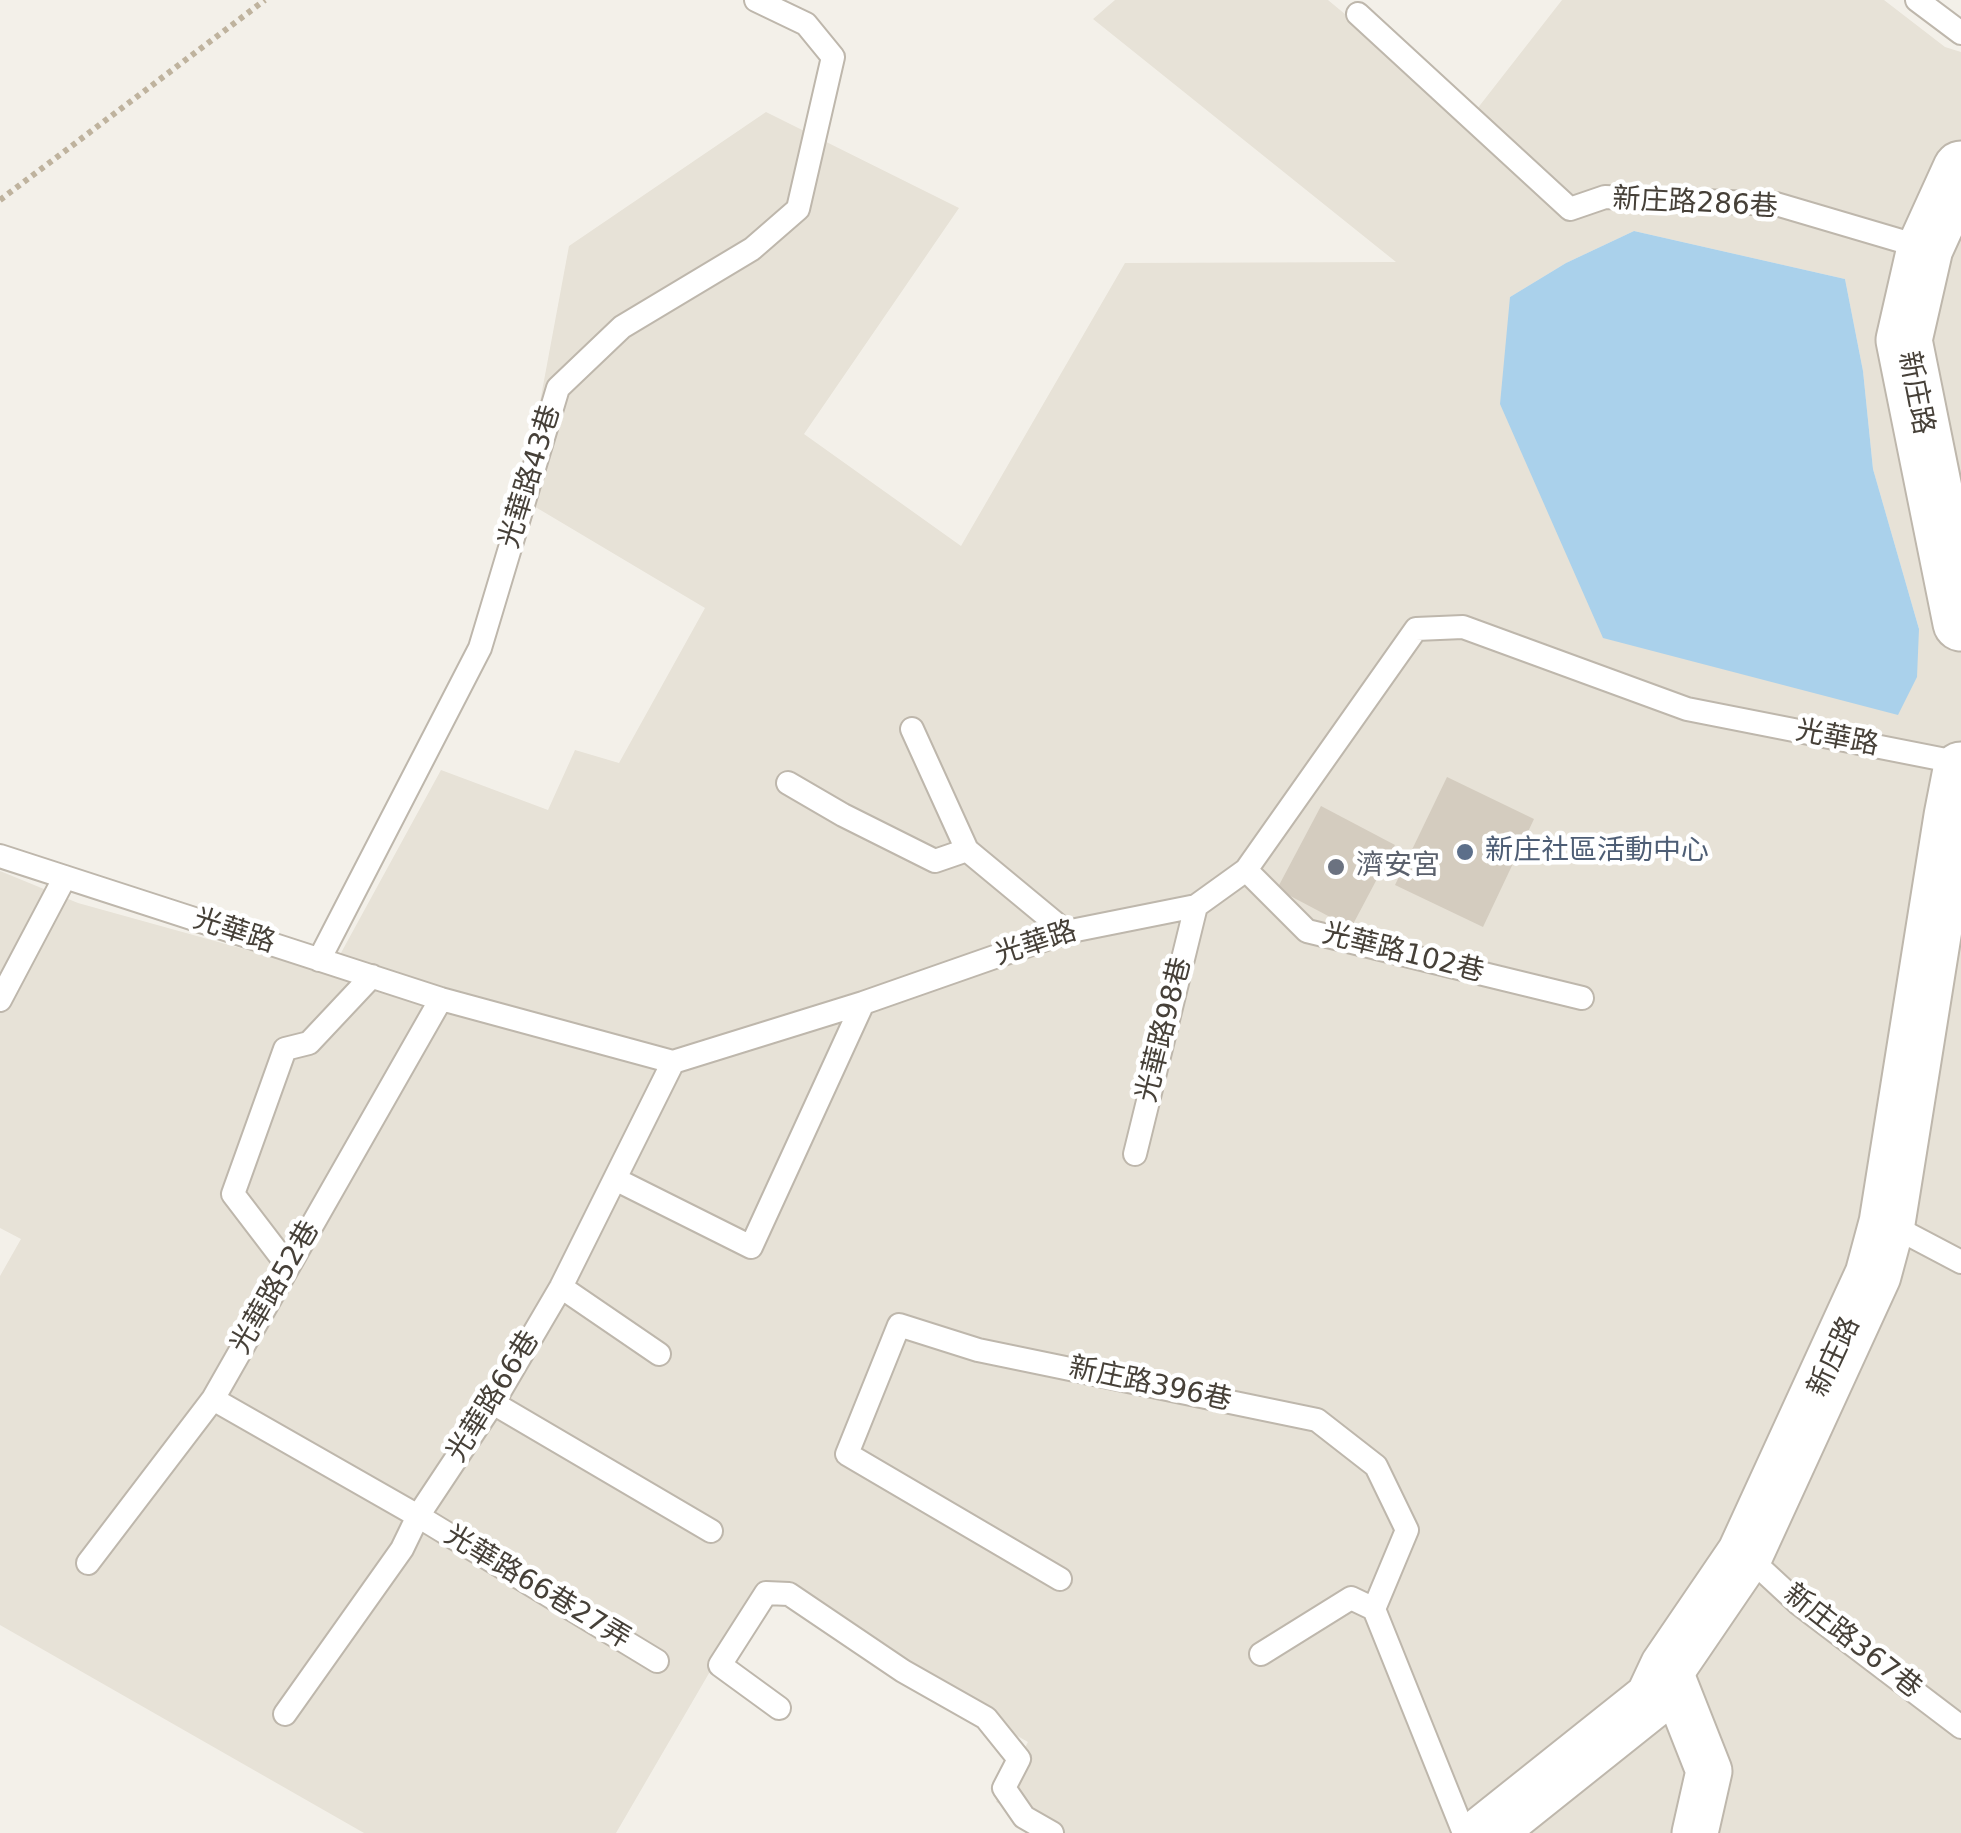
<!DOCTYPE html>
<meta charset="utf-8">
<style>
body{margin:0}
canvas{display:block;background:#f3f0e9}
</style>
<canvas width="1961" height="1833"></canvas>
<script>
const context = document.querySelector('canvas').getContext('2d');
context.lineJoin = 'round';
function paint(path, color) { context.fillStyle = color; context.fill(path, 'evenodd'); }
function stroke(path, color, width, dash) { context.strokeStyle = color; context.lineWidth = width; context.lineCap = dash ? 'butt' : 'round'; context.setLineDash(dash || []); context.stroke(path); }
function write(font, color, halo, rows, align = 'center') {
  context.font = font + ' "DejaVu Sans","Noto Sans TC",sans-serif'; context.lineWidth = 9; context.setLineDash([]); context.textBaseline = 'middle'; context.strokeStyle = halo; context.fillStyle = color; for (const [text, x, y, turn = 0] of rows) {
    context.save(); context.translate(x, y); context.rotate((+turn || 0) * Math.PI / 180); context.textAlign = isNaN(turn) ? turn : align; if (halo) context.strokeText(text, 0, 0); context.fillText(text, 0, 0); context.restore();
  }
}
paint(new Path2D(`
 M1115 0H1328L1470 118 1562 0H1884L1945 47 1961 52V1833H1053L996 1802 1028 1742 758 1589 616 1833H364L0 1625V1276L21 1239 0 1228V871L78 903 330 973 441 770 548 810 575 750 619 763 705 608 522 499 569 246 766 112 959 208 804 434 961 546 1125 263 1396 262 1093 19ZM1634 231 1845 279 1863 371 1873 469 1919 629 1510 297 1566 263Z`), '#e7e2d7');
paint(new Path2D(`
 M1634 231 1845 279 1863 371 1873 469 1919 629 1917 677 1898 715 1603 638 1500 404 1510 297 1566 263Z`), '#aad1eb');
paint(new Path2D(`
 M1447 777 1534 819 1483 927 1395 885Z
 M1321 806 1395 845 1351 928 1277 889Z`), '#d4ccbf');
const service = new Path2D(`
 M1917 0 1961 33
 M1358 14 1570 209 1605 197 1776 204 1925 248
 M912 729 967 850 1066 932
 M788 783 843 815 935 861 967 850
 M0 856 441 999 673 1062 863 1003 1066 932 1196 906 1246 870 1416 629 1463 627 1687 709 1961 763
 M1246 870 1307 931 1582 998
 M319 960 480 648 558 388 622 327 752 249 798 209 833 57 806 24 756 0
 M0 1000 65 877
 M1135 1154 1196 906
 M615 1179 751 1247 863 1003
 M1887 1223 1961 1262
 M288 1266 233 1194 285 1049 309 1043 372 976
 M561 1287 659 1354
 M213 1399 418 1516 657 1661
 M493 1403 711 1531
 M1745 1554 1799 1604 1961 1727
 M88 1563 213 1399 441 999
 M1060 1579 847 1454 899 1325 978 1350 1317 1420 1376 1466 1407 1530 1374 1609 1464 1833
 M1261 1654 1351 1598 1374 1609
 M779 1708 720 1665 766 1593 789 1594 903 1671 986 1718 1019 1759 1004 1788 1024 1817 1052 1833
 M285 1714 402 1549 418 1516 493 1403 561 1287 673 1062`);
const minor = new Path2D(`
 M1668 1667 1709 1771 1695 1833`);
const tertiary = new Path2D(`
 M1961 169 1925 248 1904 340 1961 623
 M1485 1833 1653 1699 1668 1667 1745 1554 1873 1275 1887 1223 1952 816 1961 770`);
stroke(service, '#beb7ac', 26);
stroke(minor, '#beb7ac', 49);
stroke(tertiary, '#beb7ac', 59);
stroke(new Path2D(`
 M0 200 265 0`), '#bfb39e', 6, [5, 5]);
stroke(service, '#fff', 22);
stroke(minor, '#fff', 45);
stroke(tertiary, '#fff', 55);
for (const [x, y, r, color] of [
 [1465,852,10,"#5c6f8a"],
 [1336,867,10,"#6b7280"]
]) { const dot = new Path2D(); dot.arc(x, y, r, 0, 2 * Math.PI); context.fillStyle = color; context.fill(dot); stroke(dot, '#fff', 4); }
write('28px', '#464038', '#fff', [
 ["新庄路286巷",1695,204,3],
 ["新庄路",1915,393,79],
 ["光華路43巷",531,477,-73],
 ["光華路",1837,739,11],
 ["光華路",234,932,18],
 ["光華路",1036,944,-18],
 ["光華路102巷",1403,954,14],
 ["光華路98巷",1165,1030,-76],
 ["光華路52巷",276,1288,-60],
 ["新庄路",1835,1357,-65],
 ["新庄路396巷",1150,1385,12],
 ["光華路66巷",494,1397,-58],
 ["光華路66巷27弄",537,1588,31],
 ["新庄路367巷",1852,1642,38]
]);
write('28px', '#4e5e75', '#fff', [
 ["新庄社區活動中心",1485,852]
], 'left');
write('28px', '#5b616d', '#fff', [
 ["濟安宮",1356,867]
], 'left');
</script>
